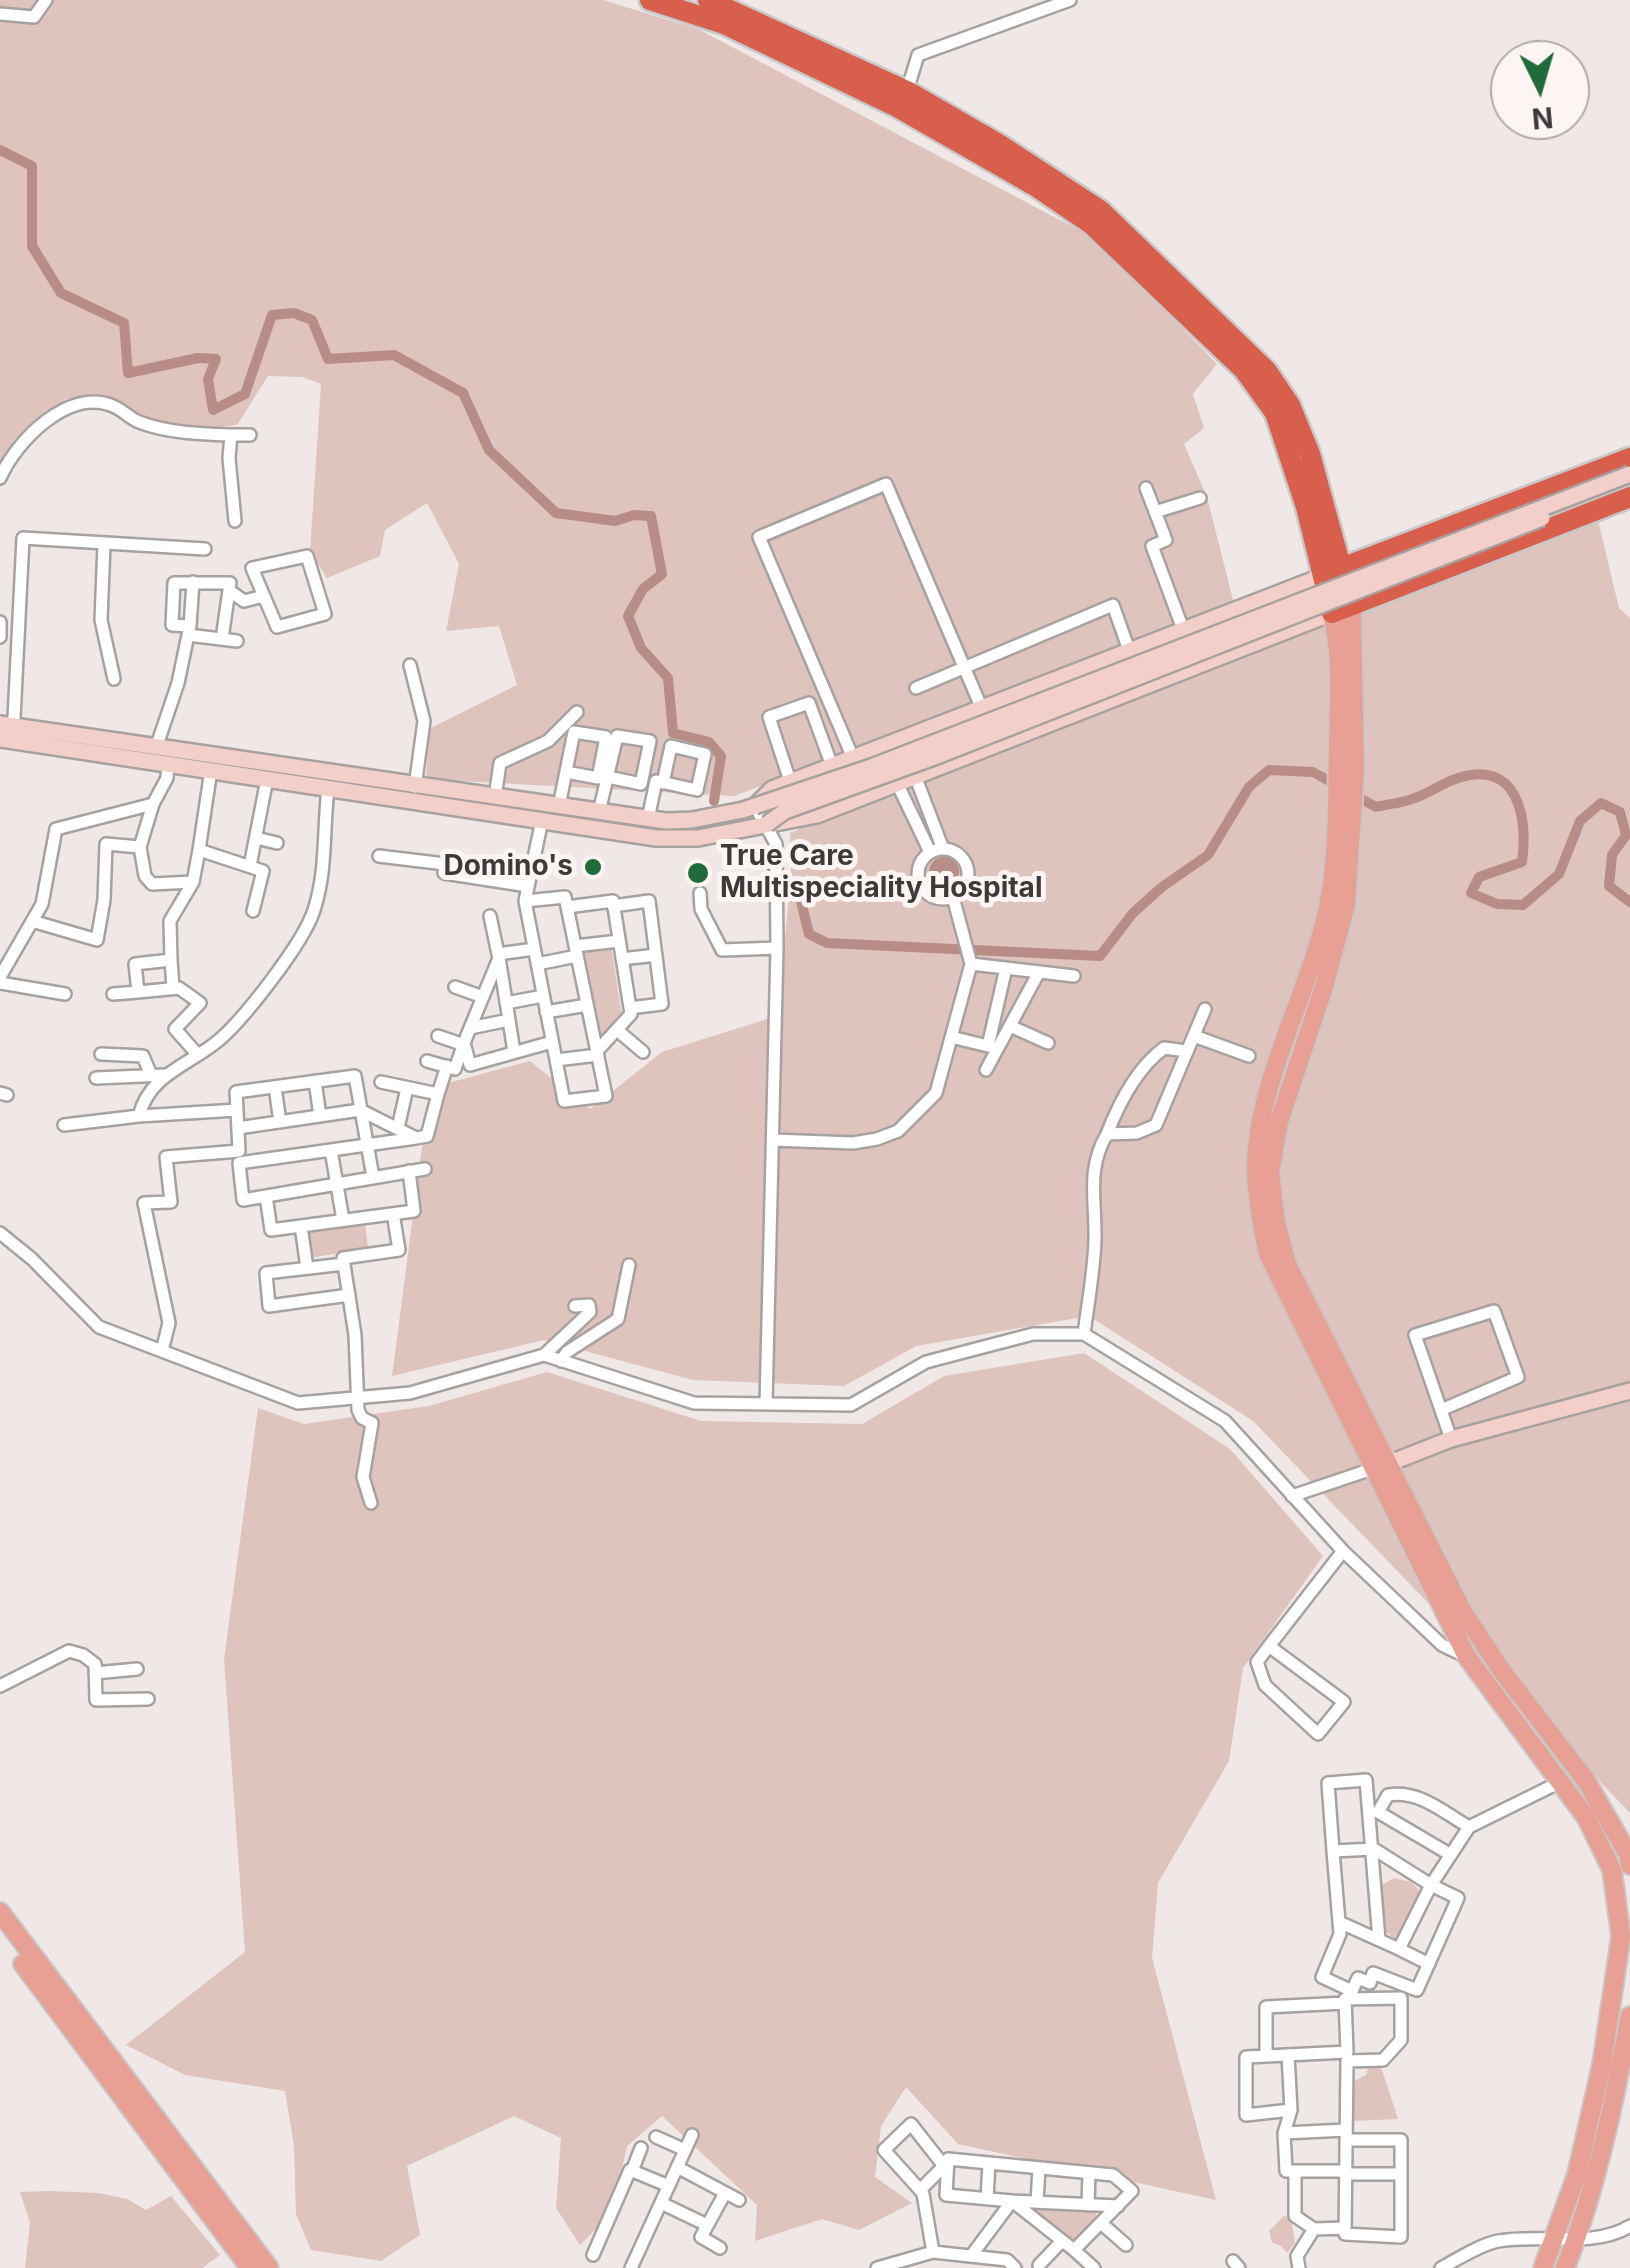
<!DOCTYPE html>
<style>
body{margin:0}
#map{position:relative;width:1630px;height:2268px;overflow:hidden;background:#efe8e7;font-family:Inter,sans-serif}
canvas{display:block}
.north{position:absolute;left:1490px;top:40px;width:100px;height:100px;box-sizing:border-box;background:#fcf5f4;border:2px solid #b0aaaa;border-radius:50%;rotate:175deg;font-size:28px;font-weight:700;line-height:40px;text-align:center;color:#3d3a3a}
.north::after{content:'';display:block;margin:auto;width:35px;height:45px;background:#1f6b3a;clip-path:polygon(50% 0,100% 100%,50% 72%,0 100%)}
</style>
<div id="map">
<canvas width="1630" height="2268"></canvas>
<div class="north">N</div>
</div>
<script>
const context = document.querySelector('canvas').getContext('2d');
context.lineJoin = 'round';
function paint(path, color) { context.fillStyle = color; context.fill(path, 'evenodd'); }
function stroke(path, color, width, dash) { context.strokeStyle = color; context.lineWidth = width; context.lineCap = dash ? 'butt' : 'round'; context.setLineDash(dash || []); context.stroke(path); }
function write(font, color, halo, rows, align = 'center') {
  context.font = font + ' Inter,sans-serif'; context.lineWidth = 10; context.setLineDash([]); context.textBaseline = 'middle'; context.strokeStyle = halo; context.fillStyle = color; for (const [text, x, y, turn = 0] of rows) {
    context.save(); context.translate(x, y); context.rotate((+turn || 0) * Math.PI / 180); context.textAlign = isNaN(turn) ? turn : align; if (halo) context.strokeText(text, 0, 0); context.fillText(text, 0, 0); context.restore();
  }
}
paint(new Path2D(`
 M0 0H603L698 29 1094 238 1217 364 1193 394 1204 428 1184 444 1207 497 1235 608 734 796 426 779 429 729 517 685 499 626 446 631 459 564 427 503 385 530 380 556 327 578 310 552 321 384 302 377 268 376 237 425 155 434 117 401 66 399 0 471Z
 M1597 516 1619 608 1630 618V1813L1253 1421 1089 1316 916 1346 844 1386 693 1380 544 1340 392 1376 424 1132 448 1083 530 1061 590 1109 662 1052 777 1016 791 877 790 833 798 830 799 824 898 792Z
 M611 945 622 1016 601 1037 582 950Z
 M365 1224 368 1248 310 1258 307 1232Z
 M1084 1353 1230 1449 1323 1556 1243 1668 1229 1761 1158 1883 1152 1958 1216 2200 958 2144 906 2087 881 2126 875 2177 912 2203 859 2230 822 2219 755 2241 757 2205 662 2116 627 2146 612 2213 580 2245 556 2208 561 2138 514 2116 407 2166 420 2235 381 2261 311 2250 296 2214 294 2146 285 2091 185 2075 126 2045 245 1952 224 1659 258 1408 304 1424 429 1406 547 1372 701 1421 862 1424 944 1376Z
 M1394 1878 1411 1882 1422 1893 1396 1940 1382 1929 1380 1886Z
 M1380 2064 1398 2119 1353 2121 1354 2081 1366 2075 1369 2065Z
 M49 2191 99 2193 127 2199 146 2210 171 2196 220 2255 202 2268H25L30 2223 20 2192Z
 M1038 2206 1092 2207 1098 2218 1074 2241 1033 2214Z
 M1285 2215 1292 2224 1295 2243 1287 2253 1281 2246 1272 2242 1269 2231Z`), '#dfc3bd');
paint(new Path2D(`
 M929 872a15 15 0 1 1 30 0a15 15 0 1 1-30 0Z`), '#b88d85');
stroke(new Path2D(`
 M0 150 32 166V246L61 293 124 323 128 373 198 358 216 359 208 379 213 410 245 394 272 315 294 313 312 320 328 359 394 355 463 393 489 450 556 513 615 521 634 515 651 516 662 574 643 589 628 616 641 648 668 678 673 733 709 742 721 756 714 801
 M740 853 767 863 799 893 809 934 827 943 1100 956 1133 913 1162 887 1208 855 1249 787 1269 770 1313 772 1376 807C1389 804 1403 803 1415 798 1429 793 1443 783 1458 778 1518 759 1528 817 1522 862L1479 877 1471 893 1497 904 1523 905 1559 874 1580 821 1601 803 1620 812 1626 835 1612 855 1609 886 1630 902`), '#b88d85', 10);
const street = new Path2D(`
 M0 14 34 17 46 0
 M907 91 918 55 1070 0
 M231 435H250
 M0 478C16 441 69 387 113 406 123 410 130 419 139 422 168 433 201 434 231 435L229 458 235 521
 M1146 488 1166 540 1152 546 1184 632
 M1155 512 1200 498
 M104 544 101 620 114 679
 M307 556 325 614 277 627 252 568Z
 M230 591 244 601 264 596
 M0 622V637
 M190 626 193 582
 M188 635 190 626 172 625 174 583H230L222 639
 M410 665 424 721 415 787
 M916 688 1113 605 1130 653
 M10 725 14 718 23 538 205 549
 M156 748 178 683 188 635 237 641
 M853 758 759 537 886 484 982 709
 M914 773 943 849
 M895 779 930 852
 M790 781 769 717 809 703 832 766
 M495 797 500 763 548 741 577 712
 M559 806 574 732 606 737 598 778 566 772
 M755 806 776 844 777 948 766 1404
 M599 812 617 736 650 741 641 784 608 777
 M648 819 656 781 697 790 705 754 671 746 663 783
 M256 838 277 843
 M140 847 145 876 152 884 193 882 199 850 263 871 253 911
 M918 874a25 25 0 1 1 50 0a25 25 0 1 1-50 0Z
 M199 850 211 770
 M379 856 445 864 444 873 528 886
 M250 866 267 779
 M193 882 170 921 171 960 135 964 138 992 179 988 200 1003 175 1029 197 1054
 M700 893 701 909 722 950 777 948
 M525 901 565 897 606 1096 564 1101 525 901 542 820
 M613 906 649 901 662 1004 630 1008
 M567 907 613 901 631 1014 597 1051
 M490 916 498 954
 M32 921 97 940 104 900 106 844 140 847 153 804
 M575 946 619 941
 M499 958 470 1028 509 1020 499 958 498 954 534 949
 M622 959 656 955
 M171 960 173 988
 M537 964 577 956
 M971 964 1074 976
 M0 977 42 904 56 829 153 804 167 778 168 764
 M0 983 65 994
 M455 987 483 997
 M113 994 138 992
 M506 1003 543 996
 M546 1012 587 1005
 M509 1020 514 1052
 M1010 1026 1048 1043
 M470 1028 464 1043 470 1065 552 1042
 M617 1030 643 1052
 M438 1036 464 1045
 M1194 1036 1249 1056
 M951 1037 988 1046 1006 968
 M1187 1051 1164 1048C1137 1068 1119 1103 1107 1134L1137 1133 1156 1125 1205 1009
 M101 1054 143 1056 151 1075
 M556 1060 598 1055
 M427 1061 455 1069 464 1043
 M986 1070 1039 972
 M96 1078 165 1075
 M315 1081 320 1116
 M381 1082 438 1094 427 1136 416 1138
 M275 1087 280 1122
 M0 1093 7 1095
 M438 1094 447 1066
 M237 1110 236 1092 355 1076 373 1177
 M139 1116 237 1110 239 1151 166 1157 171 1202 144 1203 169 1323 162 1351
 M64 1125 139 1116C149 1076 184 1067 214 1044 241 1024 304 942 314 910 327 871 323 829 328 789
 M238 1128 360 1110 416 1138 239 1163 243 1200 425 1169
 M398 1128 407 1088
 M773 1140 853 1143 877 1139 898 1131 936 1093 971 964 953 897
 M331 1150 343 1220
 M266 1196 271 1230 414 1211 409 1171
 M301 1226 307 1268
 M0 1233 32 1259 99 1327 298 1403 410 1393 544 1355 694 1403 851 1405 926 1362 1033 1334H1084L1225 1421 1343 1551 1442 1645 1467 1657
 M344 1264 266 1273 269 1306 349 1295
 M1084 1334C1088 1303 1094 1271 1095 1240 1096 1202 1086 1169 1107 1134
 M544 1355 590 1312 589 1305 575 1306
 M561 1361 567 1352 618 1319 629 1265
 M1441 1410 1518 1377 1494 1311 1415 1335 1451 1439
 M1292 1496 1375 1468
 M371 1503 363 1477 372 1423 362 1418 358 1410 355 1335 343 1258 399 1250 394 1219
 M1269 1646 1257 1662 1265 1685 1318 1734 1344 1702 1269 1646 1343 1551
 M95 1673 137 1669
 M0 1686 69 1651 83 1655 95 1664 96 1700 148 1699
 M1333 1851 1328 1783 1366 1780 1379 1940
 M1451 1855 1378 1812 1388 1795C1420 1790 1443 1812 1469 1827
 M1339 1922 1399 1949 1431 1885 1458 1898 1417 1990 1373 1973 1370 1983 1358 1978 1352 1991 1322 1977 1340 1934 1333 1851 1374 1849 1431 1885 1469 1827 1560 1782
 M1399 1949 1429 1964
 M1288 2055 1291 2110
 M1266 2056V2007L1345 2003
 M1284 2133 1346 2130
 M656 2137 685 2150
 M677 2167 739 2200
 M632 2171 641 2148
 M1295 2171H1346
 M1346 2174H1401
 M920 2190 944 2166 911 2124 884 2150 920 2190 923 2194 933 2252
 M987 2199 989 2163
 M1012 2201 946 2195 948 2159 1113 2175 1132 2191 1074 2250 1012 2201 1118 2206
 M1037 2202 1039 2168
 M661 2203 707 2225
 M1088 2205 1089 2173
 M1101 2223 1126 2245
 M1314 2229 1345 2228
 M720 2248 701 2237 725 2193
 M1074 2250 1094 2268
 M593 2255 630 2170 669 2186
 M971 2256 1012 2201
 M1233 2261 1239 2268
 M1039 2265 1062 2241
 M631 2268 692 2135
 M877 2268 933 2252 1007 2260 1015 2268
 M1299 2268 1297 2256 1314 2229 1295 2216V2171H1286L1284 2133 1291 2110 1246 2115V2057L1347 2052 1345 1999 1401 1998V2040L1383 2060 1347 2061 1345 2234 1401 2237V2140H1346
 M1441 2268C1458 2259 1479 2245 1498 2241 1540 2233 1593 2249 1630 2226`);
const secondary = new Path2D(`
 M0 724 666 821 692 820 743 810 755 806 772 789 1323 576
 M0 739 656 838H698L817 815 1332 613
 M1390 1463 1451 1439 1630 1391`);
const primary = new Path2D(`
 M1352 607 1355 770 1346 905 1324 987 1279 1122 1270 1173 1276 1222 1287 1264 1463 1612 1502 1671 1585 1779 1628 1854 1630 1865
 M1332 613C1342 653 1339 700 1338 742 1337 800 1339 859 1326 916 1307 998 1255 1086 1256 1172 1257 1200 1262 1227 1268 1254L1467 1657 1586 1817 1612 1870 1621 1936 1602 2064 1577 2174 1543 2268
 M0 1912 269 2268
 M23 1964 250 2268
 M1565 2268C1597 2187 1614 2101 1630 2016`);
const highway = new Path2D(`
 M650 0 724 24 897 107 1035 186 1091 224 1244 370 1275 413 1306 507 1332 613 1630 497
 M708 0 907 91 1002 146 1100 210 1267 371 1290 405 1310 454 1350 600
 M1328 573 1630 458`);
stroke(street, '#a7a1a0', 16);
stroke(secondary, '#a7a1a0', 20);
stroke(primary, '#c9c8c8', 22);
stroke(highway, '#c9c8c8', 25);
stroke(street, '#fff', 11);
stroke(secondary, '#f3cfc9', 15);
stroke(primary, '#e89f94', 18);
stroke(highway, '#d85f4c', 20);
const secondaryBridge = new Path2D(`
 M755 806 871 767 1630 474
 M767 824 785 811 937 756 1542 518`);
stroke(secondaryBridge, '#a7a1a0', 20, []);
stroke(secondaryBridge, '#f3cfc9', 15);
for (const [x, y, r, color] of [
 [593,867,10,"#1f6b3a"],
 [698,873,12,"#1f6b3a"]
]) { const dot = new Path2D(); dot.arc(x, y, r, 0, 2 * Math.PI); context.fillStyle = color; context.fill(dot); stroke(dot, '#fcf5f4', 4); }
write('bold 28px', '#3d3a3a', '#fcf5f4', [
 ["True Care",720,857],
 ["Multispeciality Hospital",720,889],
 ["Domino's",573,867,"right"]
], 'left');
</script>
